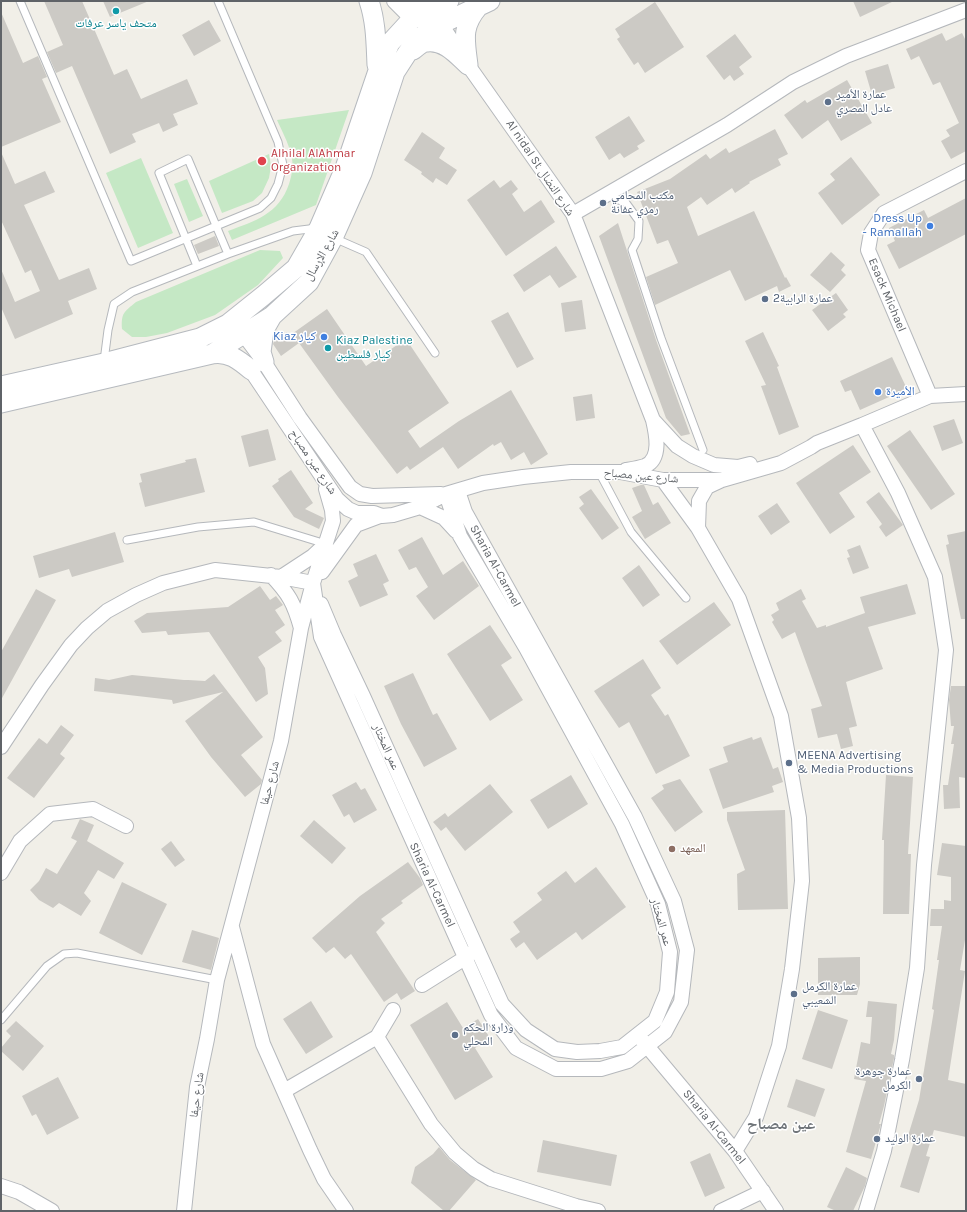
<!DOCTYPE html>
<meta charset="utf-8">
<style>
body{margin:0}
#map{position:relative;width:967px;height:1212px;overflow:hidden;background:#f1efe8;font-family:Karla,sans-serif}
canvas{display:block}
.frame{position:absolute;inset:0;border:2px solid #5f6368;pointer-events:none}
</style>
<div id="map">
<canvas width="967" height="1212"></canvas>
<div class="frame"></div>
</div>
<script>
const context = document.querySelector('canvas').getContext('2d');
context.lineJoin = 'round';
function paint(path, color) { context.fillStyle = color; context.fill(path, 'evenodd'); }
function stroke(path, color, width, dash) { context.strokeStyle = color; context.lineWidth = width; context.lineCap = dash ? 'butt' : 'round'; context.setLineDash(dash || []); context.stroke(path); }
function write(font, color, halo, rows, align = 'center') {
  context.font = font + ' Karla,"Noto Naskh Arabic",sans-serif'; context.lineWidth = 3; context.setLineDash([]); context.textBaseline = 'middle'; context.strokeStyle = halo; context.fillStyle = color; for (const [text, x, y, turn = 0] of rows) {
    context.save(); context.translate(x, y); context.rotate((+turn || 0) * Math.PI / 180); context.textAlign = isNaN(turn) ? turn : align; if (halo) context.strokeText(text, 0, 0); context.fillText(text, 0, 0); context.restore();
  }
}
paint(new Path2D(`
 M349 110 316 205 232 240 228 231C255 221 279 214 289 184 292 175 294 164 291 154 288 142 282 131 277 120Z
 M269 154 271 166 269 178 262 193 253 201 222 213 209 181Z
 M141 158 173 233 138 248 106 173Z
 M187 179 203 216 189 222 174 184Z
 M260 250 280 251 283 258 258 285 215 315 167 333 146 337H132L122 329C121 313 124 312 136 302Z`), '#c5e8c5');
paint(new Path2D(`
 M44 1H82L114 75 127 69 141 99 187 79 198 104 173 114 178 125 163 132 159 123 132 134 136 142 110 154 72 66 56 73 47 52 63 45Z
 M103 1H149L110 17Z
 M853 1H894L860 17Z
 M655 2 684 47 645 73 638 62 634 65 617 39 620 37 615 29Z
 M1 12 23 63 38 56 47 77 42 79 61 122 1 147Z
 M209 20 221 41 194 56 182 35Z
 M942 33 946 41 962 33 966 41V151L951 159 941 141 950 136 946 130 959 123 940 82 933 85 919 56 911 60 906 49Z
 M735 34 752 57 739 67 744 74 734 81 730 75 724 80 706 56Z
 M888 64 895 88 872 95 865 71Z
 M847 80 872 123 841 141 828 120 802 139 784 115 805 100 807 103Z
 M629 116 645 141 637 146 639 149 624 158 620 153 609 160 595 137Z
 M775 129 788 154 778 159 781 165 749 182 750 183 735 193 732 188 707 205 701 197 687 207 698 236 754 211 785 278 786 277 791 286 779 292 777 286 745 301 730 270 655 305 646 277 678 263 668 240 657 244 637 192 670 179 706 154 710 159 726 148 729 153Z
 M422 132 445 148 439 158 457 170 447 185 436 178 433 183 421 174 422 172 404 160Z
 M1 152 15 184 45 171 55 192 24 205 59 280 89 268 97 289 68 301 73 314 15 339 1 307V269L15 302 40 291 31 270 25 273 1 220Z
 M851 157 880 195 842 225 818 193 835 180 830 174Z
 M494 180 500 188 511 180 518 189 512 194 524 212 541 200 555 222 506 256 467 200Z
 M966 198V234L899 269 887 245 895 241 889 228 924 210 928 218Z
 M618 223 656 340 690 434 681 436 666 418 599 236Z
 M215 236 219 246 198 254 194 245Z
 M556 246 577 277 559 288 550 275 524 292 513 275Z
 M831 252 845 265 841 270 846 275 830 292 810 275Z
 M836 293 848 310 843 314 846 317 828 331 812 310Z
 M582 300 586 329 565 332 561 303Z
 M327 309 366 366 406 339 449 403 408 431 420 448 459 421 511 390 548 454 531 465 524 452 511 460 501 442 494 446 493 444 458 469 443 447 410 470 407 466 397 474 338 397 299 343 281 356 273 344 274 341 287 332 289 336Z
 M508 312 534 359 517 368 491 321Z
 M763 332 779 366 777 367 799 427 779 435 761 386 766 385 745 341Z
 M892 357 907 389 860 410 851 390 845 392 840 381Z
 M592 394 595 418 576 421 573 397Z
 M954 419 963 443 942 451 933 426Z
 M268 429 276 460 249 467 241 436Z
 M910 430 955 494 931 510 887 446Z
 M853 445 871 472 839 493 855 517 830 534 796 483Z
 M196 458 205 492 145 507 139 483 142 482 140 474 186 462 185 460Z
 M291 470 313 503 305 509 324 518 319 529 294 517 272 486 279 481 278 479Z
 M641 485H644L653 505 658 502 671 523 645 539 632 517 642 511 632 488Z
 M591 489 619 528 602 540 579 508 584 504 579 497Z
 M879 492 903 525 886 537 879 527 882 524 866 502Z
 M777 503 790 522 771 535 758 516Z
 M966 531V619H961L946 545 949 544 947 535Z
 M115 532 124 562 72 577 69 569 39 578 33 556Z
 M422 537 443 575 463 561 479 586 434 620 416 596 428 587 416 567 409 570 398 550Z
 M860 545 869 568 853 574 847 558 850 557 847 550Z
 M376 554 389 581 383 584 388 595 360 607 348 581 358 576 353 564Z
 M639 565 660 595 643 607 622 578Z
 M907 584 916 614 868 627 883 669 846 682 857 726 849 728 853 746 841 749 837 734 818 738 811 709 822 706 795 632 782 639 772 622 774 620 771 615 779 610 776 603 801 589 806 599 802 601 817 628 826 625V627L865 613 860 597Z
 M260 586 270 600 276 596 283 605 275 610 285 625 275 632 282 641 258 657 265 668 268 694 256 702 209 632 168 635 166 631 142 633 134 621 147 613 228 607Z
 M36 589 56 600 1 700V652Z
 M714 602 731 625 677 665 659 641Z
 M490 625 512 658 501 665 523 700 490 721 447 654Z
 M643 659 661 688 651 695 665 716 668 714 690 756 656 774 629 722 619 728 594 691Z
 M413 673 433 715 437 713 457 749 424 767 401 724 384 686Z
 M214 674 263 737 241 755 262 780 261 784 245 797 211 757 185 721 223 692 173 704 172 700 94 691 95 678 109 680 132 675 184 680H188L205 681Z
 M951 686H966V778L959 777 960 808 944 809 943 785H948L954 744H951L954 726H951L949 700Z
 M61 725 74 735 60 754 65 758 34 798 7 778 39 738 47 744Z
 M752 737 753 740 761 737 773 769 778 767 783 782 772 786 774 792 723 809 709 769 728 762 723 747Z
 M571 775 588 804 548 829 530 800Z
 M886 775 913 777 908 854H911L909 914H883L884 840H882Z
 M680 779 703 812 675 832 651 798 664 789 662 785Z
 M356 782 361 790 365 788 377 810 354 823 349 814 344 817 332 795Z
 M490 784 513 812 465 851 446 827 441 831 433 822 445 813 448 817Z
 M785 810 788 909 738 910 737 874 745 870 727 820V812Z
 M80 819 94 825 87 841 124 863 114 879 98 870 84 893 91 901 81 916 59 903 53 908 39 900 30 890 39 881 46 868 57 874 77 841 71 838Z
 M314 820 346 848 332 864 300 836Z
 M171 841 185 860 175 867 161 849Z
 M942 843 966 846V934L960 970 965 971 948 1080 966 1084V1137L934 1130 926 1156 930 1157 919 1193 900 1187 914 1141 907 1139 919 1100 934 1010 932 1009 939 960H937L942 926H930L931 909H944V900L951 901V877L937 875Z
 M408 862 420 878 423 885 401 901 403 903 381 919 385 923 376 932 415 991 401 1000 397 993 384 1002 351 954 345 959 334 947 326 953 312 938 360 896Z
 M596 867 626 907 582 940 576 932 537 960 524 942 516 948 510 939 520 932 513 922 542 900 537 893 566 871 575 883Z
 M122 882 167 904 142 955 99 933Z
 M192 930 219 938 211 970 182 962Z
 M860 957V984L857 995H818V958Z
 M311 1001 333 1037 306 1054 283 1019Z
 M868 1001 897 1004 894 1040 891 1054 894 1055V1058L884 1106 879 1124H881L871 1159 846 1152 866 1081 854 1079 861 1042 870 1044 872 1017H866Z
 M447 1002 463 1028 478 1019 490 1038 475 1048 493 1077 455 1100 410 1025Z
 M818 1010 848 1020 832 1069 802 1059Z
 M16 1021 44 1046 23 1071 1 1051V1048L11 1036 6 1031Z
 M58 1077 79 1118 47 1135 36 1114 32 1116 22 1096Z
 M796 1079 825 1089 815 1117 787 1107Z
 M543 1140 617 1155 611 1186 537 1172Z
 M439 1147 450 1160 476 1180 449 1211H444L411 1183 415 1167 433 1154Z
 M710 1153 725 1188 705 1197 690 1162Z
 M846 1167 867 1178 865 1186 853 1211H836L827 1207Z`), '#cccac5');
const service = new Path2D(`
 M20 1 131 261 260 208 271 198 278 184 283 165 278 142 218 1
 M607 195 626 203 639 221 638 239 632 250 661 338 703 450
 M334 238 366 252 435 353
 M197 266 159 173 188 159 228 254
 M104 361 108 330 114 304 132 292 228 254 293 231 317 228
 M599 472 631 532 686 598
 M127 540 198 527 254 522 326 544
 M1 1020 47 966 64 954 77 953 217 980`);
const minor = new Path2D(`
 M394 1 412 19 441 24 468 65 573 214 653 420C656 433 662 459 645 466 639 468 632 469 626 470
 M573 214 727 125 793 82 846 56 966 10
 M238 327 264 362 300 418 350 487 360 494 372 496 441 494
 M246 363 337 499 348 509 357 513H374L382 516 393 515 420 507 446 494 483 483 523 477 571 472H620L663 480H722L781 463 811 447 817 443 862 425 930 396 966 394
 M930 396 868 250 871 233 884 213 966 171
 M653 420 677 446 693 456 714 465 738 467 750 464
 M862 425 898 493 935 577 946 650 924 865 917 968 902 1060 884 1151 866 1211
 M663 480 698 528 739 599 781 716 799 818 802 881 792 969 779 1046 756 1117 735 1151
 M420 507 444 518 456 531
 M698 528 699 501 707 487 722 480
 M322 572 356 525 380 516
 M271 575C289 594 294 603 301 628
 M281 577 313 556 326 544
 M313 583 321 637 491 1015 516 1048 556 1069H601L628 1061 665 1032 681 1002 687 950 674 901 635 817 465 512 458 491
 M321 604 334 635 363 696 502 1004 526 1030 555 1049 577 1052 600 1051 622 1047 655 1021 667 992 670 952 658 904 622 824 526 648 460 536 446 494
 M1 747 42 685 71 645 87 628 107 611 136 595 163 583 215 570 281 577 313 583
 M1 873 20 841 50 814 93 809 126 826
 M232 927 263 1044 310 1150 324 1179 346 1211
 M422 985 465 958 471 953
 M377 1037 431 1124 455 1153 474 1169 491 1179 576 1206 598 1211
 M642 1040 735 1151 776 1211
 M284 1091 377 1037 393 1010
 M1 1186 19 1192 52 1211
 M184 1211 197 1087 207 1039 217 980 281 741 301 628 313 583 333 521 332 510 326 489
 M721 1211 763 1191`);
const secondary = new Path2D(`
 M369 1C376 22 376 43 377 65
 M410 1 429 2 442 1
 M413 50C417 47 422 42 427 42 445 40 457 55 468 65
 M468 65C465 40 461 27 478 7
 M212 354C228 351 239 360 251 370
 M264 362 261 352 264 330 272 316
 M1 386 104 363 200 338 228 324 263 296 296 268 319 228 345 168 380 65 390 43 412 19 449 1
 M1 403 212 354 272 316 309 282 333 238 362 173 395 72 406 55 417 39 441 24 490 1`);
stroke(service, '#b5b8bc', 9);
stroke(minor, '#b5b8bc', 16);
stroke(secondary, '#b6babf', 21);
stroke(service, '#fff', 7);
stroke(minor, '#fff', 14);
stroke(secondary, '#fff', 19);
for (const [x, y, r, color] of [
 [116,11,4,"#0f9aa8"],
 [828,102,4,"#5c6f8a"],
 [262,161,5,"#e0444e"],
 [603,203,4,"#5c6f8a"],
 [930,226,4,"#3f7fe0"],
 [765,299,4,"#5c6f8a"],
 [324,337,4,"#3f7fe0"],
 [328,348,4,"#0f9aa8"],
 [878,392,4,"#3f7fe0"],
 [789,763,4,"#5c6f8a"],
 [672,849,4,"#8d6e63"],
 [794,994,4,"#5c6f8a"],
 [455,1035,4,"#5c6f8a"],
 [919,1079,4,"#5c6f8a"],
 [877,1139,4,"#5c6f8a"]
]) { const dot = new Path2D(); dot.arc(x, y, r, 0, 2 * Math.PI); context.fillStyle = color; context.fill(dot); stroke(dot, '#fff', 1.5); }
write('12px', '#0d838f', '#fff', [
 ["متحف ياسر عرفات",116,24],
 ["Kiaz Palestine",336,341,"left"],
 ["كياز فلسطين",336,355,"left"]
]);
write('12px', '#4e5e75', '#fff', [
 ["عمارة الأمير",836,95],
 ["عادل المصري",836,109],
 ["مكتب المحامي",611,196],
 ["رمزي عفانة",611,210],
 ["عمارة الرابية2",773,299],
 ["MEENA Advertising",797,756],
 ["& Media Productions",797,770],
 ["عمارة الكرمل",802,987],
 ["الشعيبي",802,1001],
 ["وزارة الحكم",463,1028],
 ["المحلي",463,1042],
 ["عمارة جوهرة",911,1072,"right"],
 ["الكرمل",911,1086,"right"],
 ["عمارة الوليد",885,1139]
], 'left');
write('12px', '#be3a42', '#fff', [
 ["Alhilal AlAhmar",271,154],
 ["Organization",271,168]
], 'left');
write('12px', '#5f6368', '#fff', [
 ["Al nidal St شارع النضال",540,168,56],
 ["شارع الإرسال",322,255,-60],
 ["Esack Michael",887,295,67],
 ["شارع عين مصباح",313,462,56],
 ["شارع عين مصباح",641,476,5],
 ["Sharia Al-Carmel",495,566,61],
 ["عمر المختار",386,747,66],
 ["شارع حيفا",270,783,-75],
 ["Sharia Al-Carmel",432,885,65],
 ["عمر المختار",661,922,74],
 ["شارع حيفا",197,1095,-82],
 ["Sharia Al-Carmel",714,1127,51]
]);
write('12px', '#366cbe', '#fff', [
 ["Dress Up",922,219],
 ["- Ramallah",922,233],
 ["Kiaz كياز",316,337],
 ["الأميرة",886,392,"left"]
], 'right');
write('12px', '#785e54', '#fff', [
 ["المعهد",680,849]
], 'left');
write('bold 16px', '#70757a', '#fff', [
 ["عين مصباح",781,1124]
]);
</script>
